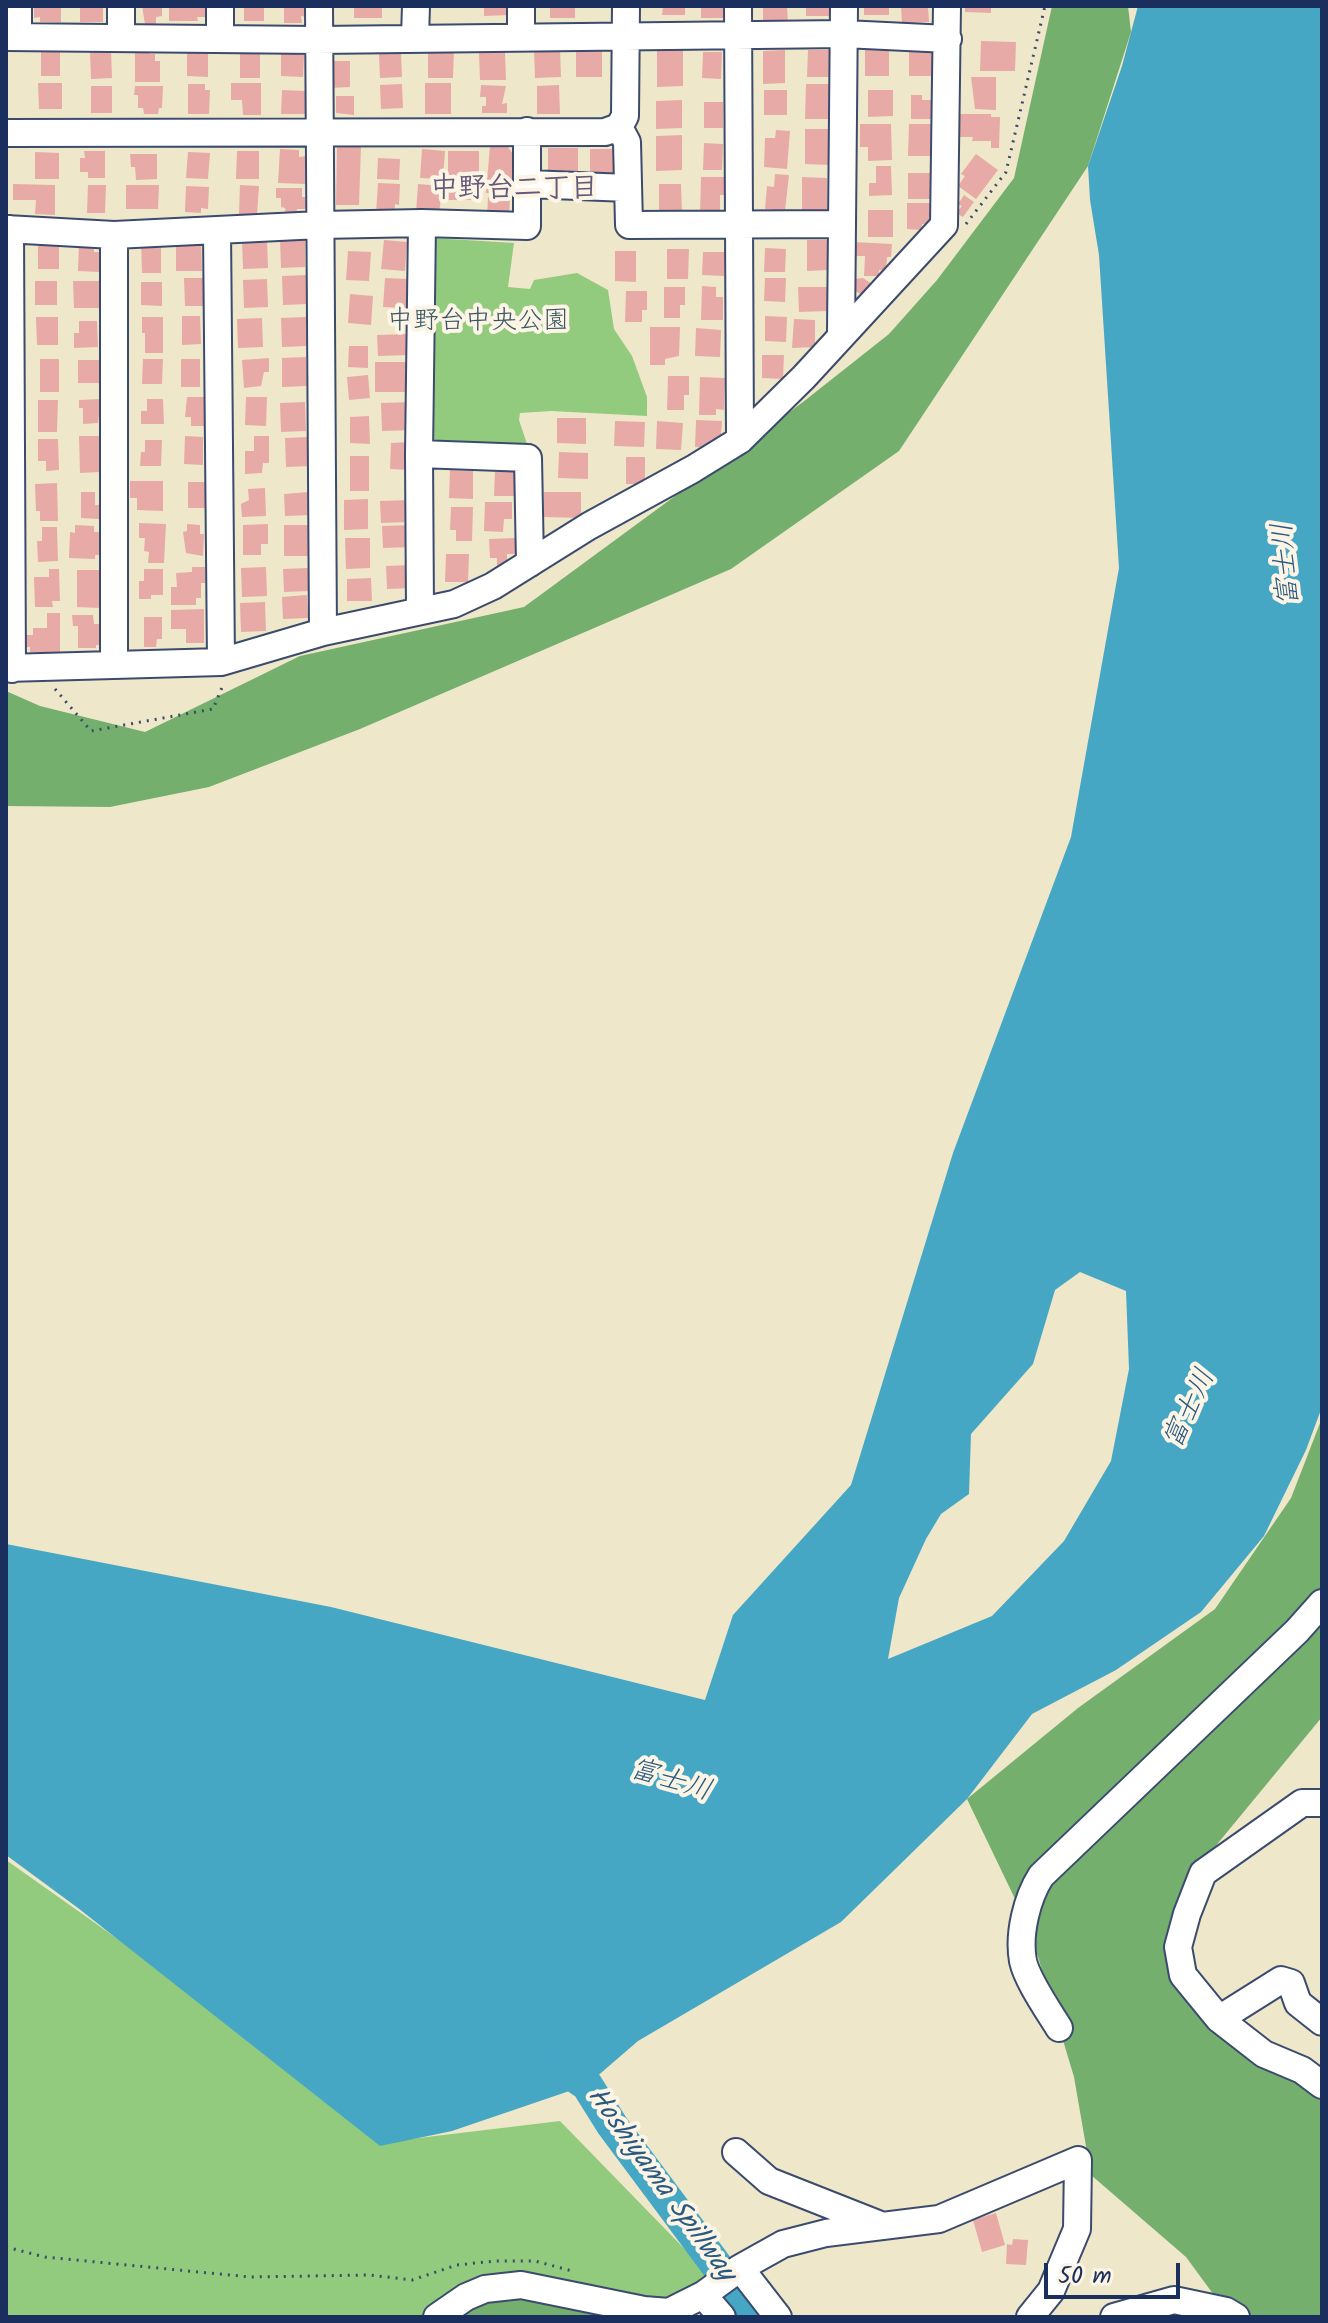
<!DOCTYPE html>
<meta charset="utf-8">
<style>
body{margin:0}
#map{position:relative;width:1328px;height:2323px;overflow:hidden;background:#efe7c9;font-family:Kalam,sans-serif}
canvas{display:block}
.frame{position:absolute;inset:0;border:8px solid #1b2f5e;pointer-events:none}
.scale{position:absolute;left:1044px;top:2263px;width:136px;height:36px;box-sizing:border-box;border:4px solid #1b2f5e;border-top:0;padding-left:10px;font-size:24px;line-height:28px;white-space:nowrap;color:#1b2f5e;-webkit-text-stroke:6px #fcf5e5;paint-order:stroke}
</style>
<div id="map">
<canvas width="1328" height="2323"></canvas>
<div class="frame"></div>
<div class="scale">50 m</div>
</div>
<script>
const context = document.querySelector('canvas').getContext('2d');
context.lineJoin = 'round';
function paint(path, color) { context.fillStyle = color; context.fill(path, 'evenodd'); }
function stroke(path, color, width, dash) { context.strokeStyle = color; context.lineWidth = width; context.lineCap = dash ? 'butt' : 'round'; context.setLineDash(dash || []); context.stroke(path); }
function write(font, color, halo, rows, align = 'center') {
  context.font = font + ' Kalam,"Klee One",sans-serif'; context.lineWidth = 8; context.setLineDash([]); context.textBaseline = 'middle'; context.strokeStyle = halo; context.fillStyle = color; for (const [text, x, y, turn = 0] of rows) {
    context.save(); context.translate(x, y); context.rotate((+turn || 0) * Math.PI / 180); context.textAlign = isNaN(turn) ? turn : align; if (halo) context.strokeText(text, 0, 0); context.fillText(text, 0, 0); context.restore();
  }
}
paint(new Path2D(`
 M433 238 514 243 508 287 530 289 534 280 577 273 608 290 614 329 632 356 647 397V416L551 411 520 413 519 420 529 450 432 447Z
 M6 1860 129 1947 377 2143 560 2121 707 2272 709 2311 494 2295 449 2317H6Z`), '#92cb7e');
paint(new Path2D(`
 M1052 6H1128L1131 32 1088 166 899 451 731 569 360 729 209 787 110 807 6 806V691L40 706 145 732 300 656 524 607 803 402 889 334 937 280 1014 178Z
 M1322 1418V1717L1195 1871 1184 1981 1322 2097V2317H1230L1186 2257 1091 2175 1074 2077 1030 1930 967 1799 1078 1708 1215 1609 1291 1498Z
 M473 2294 515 2296 623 2317H462Z`), '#75af6d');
paint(new Path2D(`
 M1138 6H1322V1407L1306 1450 1264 1536 1201 1612 1116 1670 1032 1714 967 1799 841 1922 638 2041 587 2085 452 2131 380 2146 78 1908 6 1855V1544L331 1607 705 1700 733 1615 851 1485 953 1153 1071 837 1119 568 1099 255 1090 200 1088 166 1122 66ZM1080 1272 1126 1291 1129 1369 1111 1461 1064 1541 992 1616 888 1659 899 1598 926 1539 941 1514 969 1494 971 1434 1033 1364 1055 1290Z`), '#46a7c5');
stroke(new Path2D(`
 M551 2064 559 2066 587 2085 612 2125 755 2317`), '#46a7c5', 32);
paint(new Path2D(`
 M34 6H61V22H40V17L34 18Z
 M80 6H103V22H80Z
 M142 6H162V16L156 17V24H145Z
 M169 6H206V17H197L198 21H169Z
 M244 6H264V21H244Z
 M284 6H307V17L301 16 302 23H284Z
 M354 6H382V18H354Z
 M484 6H509V15L484 16Z
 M550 6H575V18H550Z
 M663 6H685V15H662Z
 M701 6H723V18H701Z
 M763 6H787L788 22 763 23Z
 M806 6H830V16H806Z
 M864 6H889V15H864Z
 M901 6H928L929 22 902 23Z
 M965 6H991V13L965 12Z
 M981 41 1016 42 1015 71H980Z
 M428 48H454L453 78H428Z
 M135 49H149V54H155V61H160V82H135Z
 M281 49H298V55H304L303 77 281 76Z
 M560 49 561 77 535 78 534 50Z
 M576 49H602V77H576Z
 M683 49V86L657 87V50Z
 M865 49H889V76H865Z
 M41 50H60V76H41Z
 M90 50H111L112 78 91 79Z
 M785 50V83L763 84V51Z
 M808 50H833L832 77H807Z
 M909 50H934L933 76H909Z
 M187 51 208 52V77L187 76Z
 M479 52H505L506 80H480Z
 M703 52H722L721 79 702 78Z
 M240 53H260V78H240Z
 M401 53 402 77 380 78 379 54Z
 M330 61H350V87L330 88Z
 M971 77H996V110L975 109Z
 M38 83H62V109H39Z
 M231 83H261V115H243L242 100H231Z
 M425 83H451V114H425Z
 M188 84H205V90H210L209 114H188Z
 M402 84 403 108 381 109 380 85Z
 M806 84H830V119H805Z
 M481 85 506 86 502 104 507 103V113H482V106H486V97H480Z
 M559 85 560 114H537V86Z
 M91 86H112V113H91Z
 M135 86H163L162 108H159L158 114H144L143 108H138V95H134Z
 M282 90 306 91 305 114H281Z
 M764 90H787V115H764Z
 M868 90H893V116L868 117Z
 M911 95H922V100H933V119H911Z
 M336 96H354V115L336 113Z
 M682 100V128L656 129V101Z
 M704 102H723V128H704Z
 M956 114H991V117H1000L999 148H991V141H972L973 137H956Z
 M860 124H891L892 160 868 161V147H860Z
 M909 124H933L932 156H908Z
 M805 129H830L829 165 805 164Z
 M776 130 790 131 787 169 764 167 765 138H775Z
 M682 135V170L656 171V136Z
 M704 143 723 144 722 170H703Z
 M337 146H361L359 205H336Z
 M490 146 508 147 517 160 515 194 486 193Z
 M548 148H578V176H548Z
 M280 149 299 150V157L306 156 305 184 278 183Z
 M422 149 445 151 443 179 420 178Z
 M590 149H615L616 177H590Z
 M84 151H105V178H88V172H80V158H85Z
 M237 151H259V179H236Z
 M448 151H479V200H448Z
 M35 152 59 153V179H35Z
 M188 152 210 153 208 179 186 178Z
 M130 154H157V179L136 180 135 167H131Z
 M976 154 998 170 976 199 958 186 965 176 961 174Z
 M378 158 400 159 399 180 377 179Z
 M876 166H891L892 195 869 196V183H876Z
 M908 173H933V199H908Z
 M775 174 789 175 785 211 765 209 767 186 774 187Z
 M701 177H726V195H720V215H700Z
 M802 177 827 178V213L802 212Z
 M378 183 400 184 399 205 395 204 394 215 376 214Z
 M13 184 55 185V215L35 214 36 200H13Z
 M418 184 442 186 439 215 416 213Z
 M659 184H681L682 213 659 214Z
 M88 185H106L105 213H87Z
 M126 185H159L158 209H126Z
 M240 185 259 186 257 215 239 214Z
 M186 186 209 187 208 209 201 208V213L185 212Z
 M276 188H302V197H307L306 209H297L296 217 286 216 285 208 281 207V198H276Z
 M964 195 974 202 963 217 956 213 962 206 958 204Z
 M488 197 510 198 509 217 487 216Z
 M907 203H932V224H922L921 230 907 229Z
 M868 210H893V237H868Z
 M305 238V267L281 268 280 239Z
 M267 239 268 268 243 269 242 240Z
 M161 240V273H142L141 241Z
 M384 240 407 242 405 271 381 269Z
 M807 240H828V270L807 271Z
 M38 241H59V269H38Z
 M79 241 94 242V252H101L100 272 78 271Z
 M201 242 202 271H176V243Z
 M853 242 892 244 891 257H887L886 270H879V276H864L865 256H853Z
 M765 248 786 249 785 272H764Z
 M667 249H689L688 279H667Z
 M348 251 371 252 369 281 346 280Z
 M615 251H636V282L615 281Z
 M703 252H725L724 276 702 275Z
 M307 275 308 304 283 305 282 276Z
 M184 278H203V306H185Z
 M385 278 408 279 406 308 383 307Z
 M765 278H786L785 302 764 301Z
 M863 278 875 286 864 296 852 289 854 279Z
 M267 279 268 307 244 308 243 280Z
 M35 281H57V305H35Z
 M73 281H99V308H74Z
 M141 282H162V306L141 305Z
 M702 286 716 287V297H723V320H701Z
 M664 287H685V305H680V318H664Z
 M798 287H828V311L799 312Z
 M626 291H647V310H642V322H625Z
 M350 294 373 296 371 325 348 323Z
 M182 316H200L201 344 182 345Z
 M765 316 787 317 786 342 765 341Z
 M36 317H58V345H37Z
 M142 317H163V353H145V333H142Z
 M306 317 307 346 282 347 281 318Z
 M262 318 263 347 238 348 237 319Z
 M794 319 815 320V347L792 348Z
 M79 321H97L98 347 74 348V333H79Z
 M650 327H680L679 356 665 359V365H650Z
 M696 328 721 330 720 357 695 356Z
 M408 334 409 355 378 356 377 335Z
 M349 346H368V368L348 367Z
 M762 355H784L783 379 762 378Z
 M306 357 307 386 282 387V358Z
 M269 358V372H264L261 386 244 388 242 360Z
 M40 359H59V392H40Z
 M143 359H163L162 384H142Z
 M181 359H200V387H181Z
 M78 360H102V383H78Z
 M375 362H410V392H375Z
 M368 375 370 398 349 400 347 377Z
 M668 376H689V395H684V410H667Z
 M700 377 725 378 724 410 716 409V415H699Z
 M187 397H205V426H191V417H185Z
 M246 397H267L266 426 245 425Z
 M101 399 98 423 83 424V408H79V400Z
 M147 399H163L164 424H141V411H147Z
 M38 400H58L57 432H38Z
 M305 402 306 431 281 432 280 403Z
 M411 402 412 430 382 431 381 403Z
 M369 416 370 444 350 443V417Z
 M557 418H586V444L557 443Z
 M696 420 722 421 720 448 695 447Z
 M615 421 645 422 644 447 614 446Z
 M657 421 683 423 681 450 656 449Z
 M79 436H99L100 472 80 473Z
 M185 436 203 437V465L184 464Z
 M254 436H269V463H263L262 473 245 474V451H254Z
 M310 437 311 466 286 467 285 438Z
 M38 439H58L59 470 46 471V461H38Z
 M145 440H162L161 466H140L141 452H145Z
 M410 442V470L390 469 391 443Z
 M559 452 588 453V479L558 478Z
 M350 456H369V491H350Z
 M626 457H645V484H626Z
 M450 470 473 471V499L449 498Z
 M495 471 518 472 517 496H494Z
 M130 481H163V511L137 510V498H130Z
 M188 482H206V508H188Z
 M57 483 58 521H40V511H36L35 484Z
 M265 488 266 516 242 517 241 504 249 500 248 489Z
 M81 492H95V505H99V519L81 518Z
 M309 492 311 515 285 516 284 494Z
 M544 492H581V518L544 517Z
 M368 499V529L344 530V500Z
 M410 500V522L381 523 380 501Z
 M485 502H512V519H504L503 532 484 531Z
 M451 507H473L472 541H456V530H450Z
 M139 523 166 524 164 563H148L149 552 144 551 145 538H139Z
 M187 524 200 525V534H204L203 556 186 553 183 532 187 531Z
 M268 524V544H261V555H243V525Z
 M75 525 94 526V532H102L101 555H95V559L69 558 70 532 75 533Z
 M284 525H309L310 556H284Z
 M412 525V547L383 548 382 526Z
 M42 527H57L58 561 38 562 37 541H42Z
 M345 538H370V568L346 569Z
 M515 538V554H507V567H497V558H490L489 539Z
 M446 554H469L468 582H445Z
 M411 565 412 588 387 589 386 566Z
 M192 567H205L206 583H201V598H196V605H171V587H177L176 573 192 572Z
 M266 567 267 596 242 597 241 568Z
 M308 568 309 591 284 592 283 569Z
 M49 569H59L60 601H52L53 607H35L34 577H49Z
 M144 569H163V595H151V599H139V581H144Z
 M77 570H101V608L77 607Z
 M371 578 372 601H347V579Z
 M307 595 308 618 283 619 282 597Z
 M265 602 266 631 241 632 240 603Z
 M204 609V643H186V629H171V610Z
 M47 613H60V653L30 652V647H24L25 635H33V628H47Z
 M72 615H93L94 624H100V645H96V648H78V626H73Z
 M144 617H162V639H157L156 647H144Z
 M996 2213 1005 2245 982 2252 973 2220Z
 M1013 2239 1028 2240 1026 2265 1006 2264 1007 2244 1012 2245Z`), '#e8aaa7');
const minor = new Path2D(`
 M18 6V37
 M121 6V37
 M220 6V38
 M319 6 323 632
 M521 6V36
 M738 6 740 440
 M6 37 318 40 844 34 948 39
 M415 37 416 6
 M619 127 627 142 629 225 842 224
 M6 133 605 132 619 127 625 116 626 6
 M528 184 628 188
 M6 229 114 235 320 225 422 223 527 226V131
 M10 229 12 669
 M217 231 221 662
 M114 235V664
 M841 334 844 6
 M419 454 528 458 530 563
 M420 610 419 454 422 223
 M6 668 221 662 323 632 454 604 493 586 589 526 693 469 740 440 804 377 944 225 947 6
 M1322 1803H1302L1203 1873 1187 1914 1178 1947 1183 1975 1219 2019 1264 2054 1302 2070 1322 2085
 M1219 2019 1281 1980 1291 1983 1298 2003 1322 2022
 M1059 2028C1048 2010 1027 1980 1023 1961 1018 1934 1027 1898 1041 1876L1297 1631 1322 1603
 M736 2152 769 2181 883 2226
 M740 2268 778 2317
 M703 2295 722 2317
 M437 2317 466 2297 485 2289 521 2285 644 2310 669 2312 703 2295 740 2268 783 2244 826 2233 939 2219 1078 2160 1077 2229 1051 2291 1030 2317
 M1114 2317 1174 2300 1226 2311 1236 2317`);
stroke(minor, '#3b4b6e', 30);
stroke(new Path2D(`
 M966 224 1006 172 1045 6
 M55 689 91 731 213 709 223 685H225
 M6 2247 45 2257 250 2277 370 2275 412 2280 457 2265 495 2261H535L572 2271`), '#3b4b6e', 3, [2, 6]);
stroke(minor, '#fff', 26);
write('26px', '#395666', '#fcf5e5', [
 ["中野台中央公園",478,324]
]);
write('bold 28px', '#635a78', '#fcf5e5', [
 ["中野台二丁目",514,191]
]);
write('italic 28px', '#2a5982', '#fcf5e5', [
 ["富士川",1289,564,-95],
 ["富士川",1192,1410,-65],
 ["富士川",670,1783,17],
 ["Hoshiyama Spillway",659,2186,54]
]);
</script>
